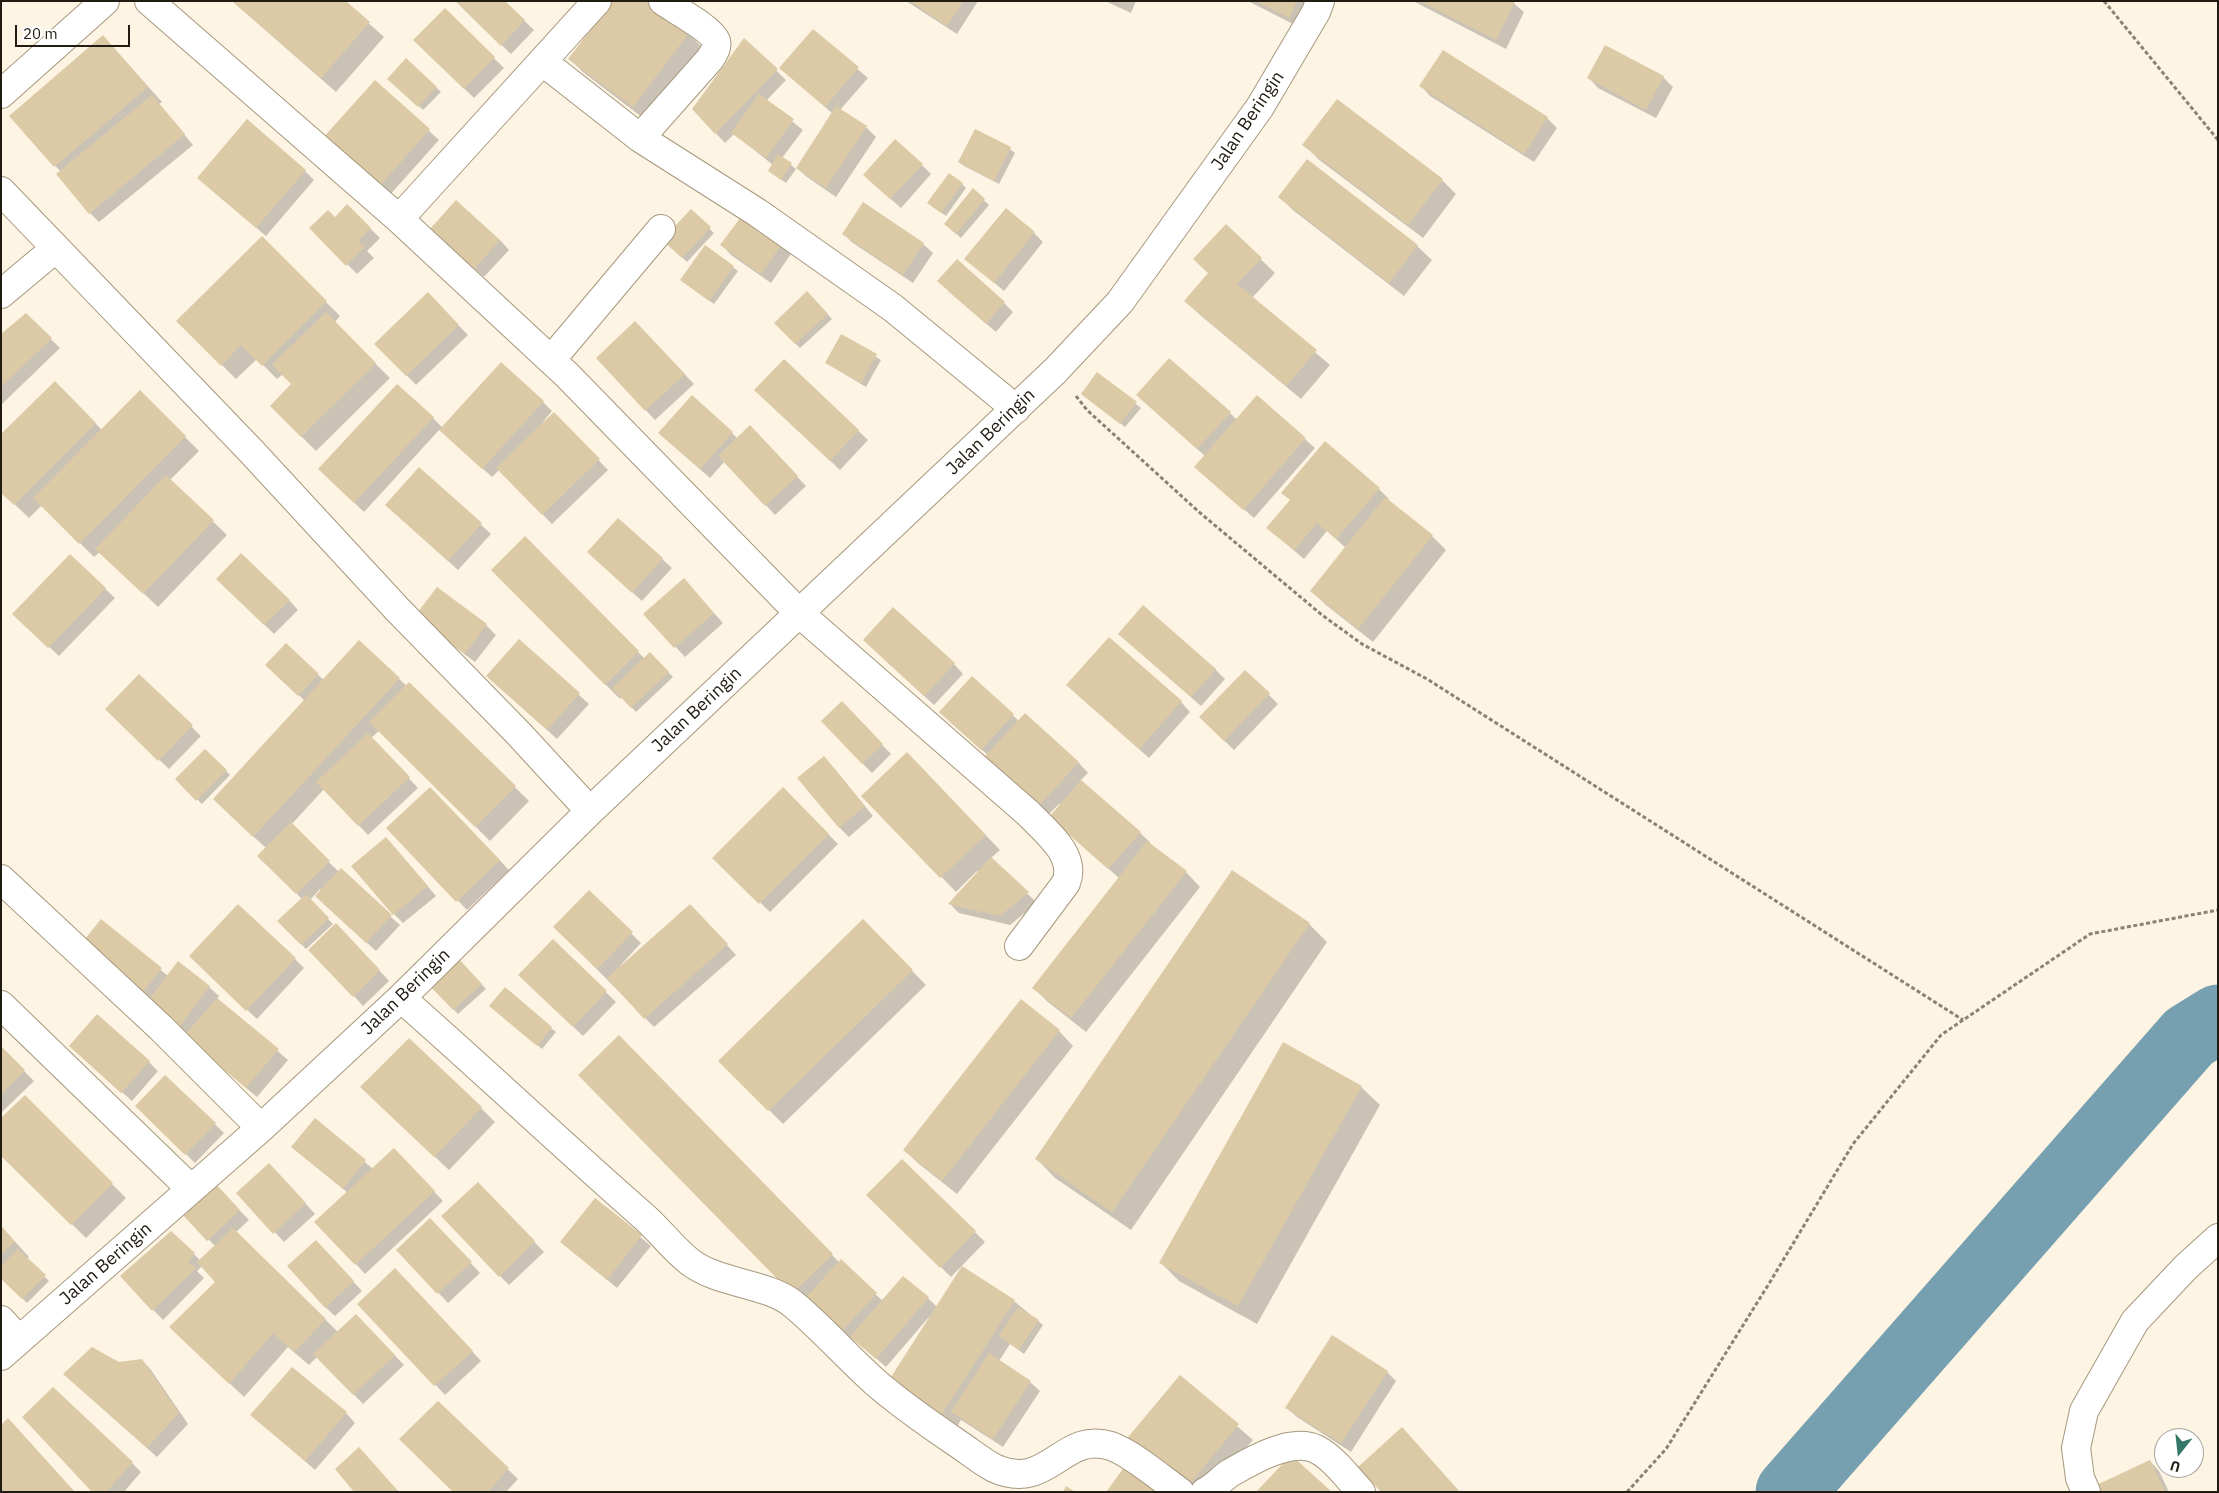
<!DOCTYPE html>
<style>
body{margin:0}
#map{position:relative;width:2219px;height:1493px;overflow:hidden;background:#fdf4e3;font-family:"IBM Plex Sans",sans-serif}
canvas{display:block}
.frame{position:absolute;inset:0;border:2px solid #211c11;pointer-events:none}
.north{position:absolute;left:2154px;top:1428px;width:50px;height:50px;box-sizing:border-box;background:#fff;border:1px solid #a6a4a0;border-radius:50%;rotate:196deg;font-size:14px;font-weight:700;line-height:20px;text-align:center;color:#211c11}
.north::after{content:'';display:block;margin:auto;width:18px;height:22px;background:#347768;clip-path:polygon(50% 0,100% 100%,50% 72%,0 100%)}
.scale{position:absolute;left:15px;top:25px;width:115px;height:22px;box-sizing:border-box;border:2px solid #211c11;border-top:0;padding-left:6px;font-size:15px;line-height:18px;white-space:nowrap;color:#211c11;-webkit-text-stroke:4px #fff;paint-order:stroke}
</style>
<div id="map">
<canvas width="2219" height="1493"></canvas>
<div class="frame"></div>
<div class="north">U</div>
<div class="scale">20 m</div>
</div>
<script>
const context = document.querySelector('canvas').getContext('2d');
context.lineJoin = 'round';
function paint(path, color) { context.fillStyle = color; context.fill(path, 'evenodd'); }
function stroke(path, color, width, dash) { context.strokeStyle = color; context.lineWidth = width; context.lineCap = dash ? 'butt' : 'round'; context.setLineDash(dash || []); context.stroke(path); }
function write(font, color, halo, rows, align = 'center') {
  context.font = font + ' "IBM Plex Sans",sans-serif'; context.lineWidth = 4; context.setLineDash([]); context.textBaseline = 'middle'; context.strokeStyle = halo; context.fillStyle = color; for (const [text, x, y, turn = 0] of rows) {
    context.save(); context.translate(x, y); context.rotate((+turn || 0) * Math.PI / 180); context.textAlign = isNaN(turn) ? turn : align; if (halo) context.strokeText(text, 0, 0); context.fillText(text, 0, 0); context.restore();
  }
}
paint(new Path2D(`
 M232 1H344L384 37 336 92Z
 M456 1H504L534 30 511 54Z
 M613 1 689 34 703 48 647 121 584 73 570 59Z
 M906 1H978L957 34Z
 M1105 1H1136L1131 13Z
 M1248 1H1311L1299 27Z
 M1413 1H1511L1524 12 1506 49Z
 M445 10 504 68 474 98 415 40Z
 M813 31 868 78 840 110 866 127 876 137 836 197 807 177 797 168 833 114 781 68Z
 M103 36 162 102 159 104 193 145 99 222 90 213 61 172 11 116Z
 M744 40 786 80 766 101 803 130 782 158 796 169 786 183 769 171 773 165 734 134 725 143 693 109Z
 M406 60 441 92 423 110 389 79Z
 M1663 77 1673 87 1656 118 1598 88 1589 78Z
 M375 82 439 140 388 197 333 149Z
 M1421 86 1547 118 1557 128 1534 162 1430 96Z
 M1304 144 1442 180 1456 194 1423 238 1318 159Z
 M1010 149 1015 153 999 184 964 166 959 162Z
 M1307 160 1417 246 1432 260 1404 296 1294 211 1279 197Z
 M922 165 931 174 901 208 874 184Z
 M305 171 314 180 266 236 208 187Z
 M962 184 966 188 946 216 928 203Z
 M973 190 989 205 961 238 950 228Z
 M347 206 380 238 367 251 374 258 357 274 311 228 335 219Z
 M691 211 714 233 687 262 664 240Z
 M747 211 795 248 771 283 731 255 722 245Z
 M1226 226 1275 273 1252 298 1330 365 1301 399 1200 315 1186 301 1209 274Z
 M1034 233 1043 242 1004 291 966 259Z
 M843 234 923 244 933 253 913 283 853 243Z
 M262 238 340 316 334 323 390 378 316 451 271 406 293 384 283 374 277 379 257 359 236 379 178 321Z
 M441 239 500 240 509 250 484 277Z
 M705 247 738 271 714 304 686 284Z
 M948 291 1004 303 1013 312 996 332Z
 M807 293 832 319 800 348 775 323Z
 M428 294 468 335 416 385 376 344Z
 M26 315 60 348 1 405V335Z
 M644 332 694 384 655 420 597 358Z
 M842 336 881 360 866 387 826 363Z
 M784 361 868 440 840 470 765 399Z
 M1097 374 1141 408 1125 427 1087 398Z
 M55 383 102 430 140 392 199 451 170 480 227 535 158 607 100 552 94 557 42 505 29 518 1 491Z
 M1257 397 1315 448 1254 518 1205 476V456L1147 404 1230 413 1237 420Z
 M543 402 552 411 543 422 544 423 554 414 608 470 552 524 499 470 492 477 440 429 364 512 329 479 433 418 443 428Z
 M732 433 738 439 759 437 806 486 775 515 725 461 710 478 669 442Z
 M1325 443 1379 489 1389 499 1387 500 1432 536 1446 550 1373 642 1326 605 1312 591 1346 548 1327 531 1304 559 1278 537 1291 500Z
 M419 468 491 534 458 570 396 514Z
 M618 519 672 568 642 601 598 561Z
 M525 538 645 659 650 654 673 677 636 712 622 697 620 699 492 570Z
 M70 556 115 598 59 656 23 623Z
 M218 579 289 600 298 610 274 634Z
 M437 588 486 625 496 635 475 662 426 625Z
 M693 590 723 623 685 657 645 614Z
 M519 641 589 704 557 739 497 685Z
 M1129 643 1215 669 1225 679 1201 706Z
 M874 650 954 664 963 674 934 705Z
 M266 665 318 675 324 680 399 679 407 686 409 683 529 801 490 841 379 731 371 738 418 788 368 835 324 789 291 825 339 872 400 925 376 951 326 906 320 889 310 900 333 924 306 949 279 921 302 899 259 856 266 848 229 814 305 701Z
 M1245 671 1278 704 1234 750 1210 727Z
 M139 676 201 736 169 769 107 709Z
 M972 678 1019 721 1025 715 1079 763 1088 773 1080 781 1140 833 1150 842 1148 844 1186 872 1200 887 1086 1032 1048 1002 1034 988 1119 878 1060 826V805L1059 804 1047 816 988 755 950 722Z
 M1077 694 1181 702 1190 712 1149 758Z
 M842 703 891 754 872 773 862 763Z
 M205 750 230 775 202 804 176 779Z
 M833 767 873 816 849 837 839 827Z
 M921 768 1000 850 991 858 1037 903 1010 925 959 913 950 904 979 873 977 871 956 892 863 796Z
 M430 788 509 870 467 910 388 828Z
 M783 789 838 844 770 912 714 858Z
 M395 848 436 896 403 923 394 914Z
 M589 892 641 943 620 966 621 967 700 915 736 955 654 1027 555 927Z
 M101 921 168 976 178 963 209 987 219 996 217 999 288 1060 257 1097 196 1046 155 1015Z
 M863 921 926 985 783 1124 720 1061Z
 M1309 924 1327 942 1131 1230 1055 1178 1037 1159Z
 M346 934 389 981 363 1006 354 996Z
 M553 941 616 1002 583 1036 529 985Z
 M295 959 304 968 257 1019 200 966Z
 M458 960 486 989 458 1014 431 985Z
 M1021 1001 1059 1031 1073 1046 957 1194 919 1164 904 1150Z
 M495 1010 551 1028 556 1032 542 1049Z
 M619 1036 840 1263 883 1301 928 1298 937 1307 1014 1301 1043 1325 1024 1354 1010 1344 999 1361 1030 1382 1040 1391 1003 1447 961 1420 952 1435 900 1402 930 1318 929 1317 886 1367 853 1338 848 1344 807 1307Z
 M1 1048 34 1081 1 1113Z
 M80 1055 149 1062 158 1071 132 1101Z
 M165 1076 224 1133 195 1163 137 1106Z
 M1361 1087 1380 1105 1257 1324 1179 1281 1160 1262Z
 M25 1097 126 1198 86 1238 1 1154Z
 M376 1101 481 1108 495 1122 449 1170Z
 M315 1120 373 1169 404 1160 443 1201 365 1274 356 1264 348 1193 293 1147Z
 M902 1161 985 1242 951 1277 867 1195Z
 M279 1174 315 1214 284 1242 238 1193Z
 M478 1183 544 1252 509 1285 500 1276Z
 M214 1184 249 1220 236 1232 338 1332 356 1316 404 1365 363 1404 317 1357 309 1365 288 1347 244 1397 185 1341 217 1282 202 1266 197 1271 204 1278 163 1320 121 1276 171 1232 200 1260 215 1246 183 1213Z
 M596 1200 651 1246 617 1288 562 1242Z
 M430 1220 480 1273 448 1303 398 1250Z
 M1 1226 29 1257 26 1259 49 1281 27 1303 3 1279 1 1281Z
 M325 1251 362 1291 335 1316 325 1307Z
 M405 1279 481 1361 445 1395 359 1304Z
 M142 1360 151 1370 188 1424 157 1457 74 1383 119 1364Z
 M1387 1372 1396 1381 1351 1452 1297 1417 1287 1408Z
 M1181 1377 1253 1440 1209 1492H1181Z
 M438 1403 518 1479 506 1492H454Z
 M346 1413 355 1423 315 1470 252 1415Z
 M2150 1461 2159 1471 2169 1492H2093Z
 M132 1463 141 1472 124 1492H94Z`), '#0003');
stroke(new Path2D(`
 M1790 1492 2189 1037 2218 1019`), '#76a0b0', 69);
paint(new Path2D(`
 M232 1H346L370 22 321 78Z
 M455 1H505L525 20 501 46Z
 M612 1H647L689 33 633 107 568 59Z
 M910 1H963L947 26Z
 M1256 1H1297L1289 18Z
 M1420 1H1514L1515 2 1496 40Z
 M445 8 495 57 464 89 413 40Z
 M813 29 859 67 825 107 779 68Z
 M103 35 148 87 54 167 9 116Z
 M744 38 778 69 715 134 692 109Z
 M1605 45 1664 76 1646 110 1587 78Z
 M1443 50 1548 117 1524 154 1419 86Z
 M406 58 437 87 418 107 387 79Z
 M375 80 430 129 378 188 322 139Z
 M759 94 794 119 766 158 731 133Z
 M152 95 185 134 89 214 56 174Z
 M1337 99 1443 179 1408 225 1302 145Z
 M836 106 867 126 826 188 796 168Z
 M247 119 306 170 256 228 197 178Z
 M975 129 1011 147 994 181 958 162Z
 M895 139 923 164 890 199 863 175Z
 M778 154 792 163 781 180 768 171Z
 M1307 159 1418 245 1389 283 1278 197Z
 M949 173 963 183 941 213 927 203Z
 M973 188 985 199 956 234 944 224Z
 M456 200 500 240 474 269 430 229Z
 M863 202 924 243 903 275 842 234Z
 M347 204 371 228 358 241 365 247 346 266 309 228 328 210 335 217Z
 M1006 208 1035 232 994 283 964 259Z
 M691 209 711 227 682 258 662 240Z
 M747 209 786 238 761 274 720 245Z
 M1226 224 1262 258 1237 284 1317 350 1286 386 1184 301 1208 273 1193 259Z
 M262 236 327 301 262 366 241 345 221 366 176 321Z
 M705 245 734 266 709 301 680 280Z
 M957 259 1005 302 986 324 937 281Z
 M807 291 828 314 795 344 774 323Z
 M428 292 459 325 406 376 374 344Z
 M326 312 376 363 301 437 270 406 291 384 272 365Z
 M26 313 52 338 1 387V334Z
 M635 321 685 374 645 411 596 358Z
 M841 334 877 354 861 383 825 363Z
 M1169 358 1231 412 1197 449 1136 395Z
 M784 359 859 430 830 461 754 390Z
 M501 362 544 401 482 469 439 430Z
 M1097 372 1137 402 1120 424 1081 394Z
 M55 381 96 423 14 505 1 493V434Z
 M397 384 434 417 354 503 318 469Z
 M140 390 186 436 79 544 33 498Z
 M692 395 733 432 700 469 658 433Z
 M1257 395 1306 438 1243 510 1194 467Z
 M554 412 600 459 542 515 496 468Z
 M750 425 798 476 765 506 718 456Z
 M1325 441 1380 488 1336 539 1317 523 1294 550 1266 528 1290 500 1281 493Z
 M419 467 482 523 448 561 385 505Z
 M166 475 214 520 143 594 95 549Z
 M1385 497 1433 535 1358 629 1310 591Z
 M618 518 663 558 632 593 587 552Z
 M525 536 639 651 605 685 491 570Z
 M241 553 290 600 264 625 216 579Z
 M70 554 106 588 48 648 12 614Z
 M684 578 714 613 674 648 643 614Z
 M437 587 487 624 465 654 415 616Z
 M1143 605 1216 669 1191 697 1118 634Z
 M893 607 955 663 924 696 863 640Z
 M1109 637 1182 701 1139 749 1066 685Z
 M519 639 580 693 547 730 486 676Z
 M359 640 400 678 253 837 213 799Z
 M286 643 319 674 298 696 265 665Z
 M650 652 669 672 631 708 612 688Z
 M1245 670 1270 693 1224 741 1199 717Z
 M139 674 193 725 158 761 105 709Z
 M972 676 1014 714 981 750 939 712Z
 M409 682 516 786 475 827 369 722Z
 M842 701 883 744 862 764 821 721Z
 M1025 713 1079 762 1037 808 983 758Z
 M368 733 410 777 358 826 316 782Z
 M205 749 227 770 196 801 175 779Z
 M907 752 986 835 940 878 861 796Z
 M824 756 865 806 839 828 797 778Z
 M1081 780 1141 832 1108 869 1049 817Z
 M430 787 500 860 456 902 386 828Z
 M783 787 829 834 759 904 712 858Z
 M291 822 330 861 296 894 257 856Z
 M386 837 428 886 393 915 351 866Z
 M1147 841 1187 871 1071 1018 1032 988Z
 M991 857 1029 892 1000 916 948 904Z
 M341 868 392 915 366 943 315 896Z
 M1232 870 1310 923 1112 1212 1035 1159Z
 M589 890 633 932 597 969 553 927Z
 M306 894 329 918 301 945 277 921Z
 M238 904 296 958 246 1011 189 956Z
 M690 904 728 944 644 1019 607 978Z
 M101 919 162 968 139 997 78 948Z
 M863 919 913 970 768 1111 718 1061Z
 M336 923 380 970 353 997 308 950Z
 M553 939 607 991 573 1027 518 975Z
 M458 958 482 984 453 1010 429 985Z
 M178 961 210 986 176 1031 144 1006Z
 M505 987 552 1027 537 1046 489 1006Z
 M217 998 279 1049 246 1088 184 1036Z
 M1021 999 1060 1030 942 1181 903 1150Z
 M97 1014 150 1061 121 1093 69 1046Z
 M619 1035 833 1254 792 1294 578 1075Z
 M409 1038 482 1107 434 1157 360 1087Z
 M1283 1042 1362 1086 1238 1306 1159 1263Z
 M1 1046 25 1070 1 1095Z
 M165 1075 216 1123 185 1155 135 1106Z
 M25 1095 113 1183 71 1225 1 1156V1118Z
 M315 1118 366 1160 343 1189 291 1147Z
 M394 1148 435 1191 355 1265 314 1222Z
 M902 1159 976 1231 940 1268 866 1195Z
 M269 1163 306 1203 273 1234 236 1193Z
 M214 1182 240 1210 207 1241 181 1213Z
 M478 1182 535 1241 499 1277 441 1216Z
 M595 1198 642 1235 607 1280 560 1242Z
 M430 1218 472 1262 437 1294 396 1250Z
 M1 1226 15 1242 1 1254Z
 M233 1228 326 1319 294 1352 273 1333 229 1384 169 1327 215 1282 197 1262Z
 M171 1231 195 1253 188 1262 196 1268 152 1311 120 1276Z
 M316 1240 354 1281 325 1308 287 1266Z
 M18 1249 46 1275 22 1299 1 1279V1266Z
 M841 1259 877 1293 838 1335 802 1302Z
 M962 1266 1015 1300 937 1422 884 1388Z
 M395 1268 473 1351 434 1386 357 1304Z
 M903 1276 929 1297 876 1359 850 1337Z
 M1018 1307 1039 1320 1019 1350 999 1336Z
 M356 1314 395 1355 353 1395 313 1354Z
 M1332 1335 1388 1371 1341 1443 1285 1408Z
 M92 1347 119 1362 142 1359 179 1413 147 1448 63 1374Z
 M989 1353 1031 1381 993 1439 951 1412Z
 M292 1367 347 1412 305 1461 250 1415Z
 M1180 1375 1239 1424 1183 1492 1124 1442Z
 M53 1387 133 1462 106 1492H92L22 1417Z
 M438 1401 509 1468 488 1492H453L399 1439Z
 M8 1418 75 1492H1V1425Z
 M1402 1427 1460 1492H1381L1358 1467Z
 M359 1447 399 1492H354L335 1469Z
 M1291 1455 1332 1492H1256Z
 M2150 1460 2165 1492H2092L2090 1488Z
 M1128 1462 1169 1492H1106Z
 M1066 1486 1075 1492H1063Z`), '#dcc9a6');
const minor = new Path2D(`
 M149 1 399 219
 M597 1 399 219 567 375 799 613 1029 814C1046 832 1077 855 1066 883L1019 946
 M543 62 640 138 758 213 893 308 1016 409
 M1 94 105 1
 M640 138 710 59C713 54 718 48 716 41 712 29 674 9 663 1
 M1 191 251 451 397 609 519 734 590 811
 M1 294 56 248
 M551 360 661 229
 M1 879 161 1028 261 1128
 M401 998C482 1069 560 1143 641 1214 658 1228 672 1248 690 1262 719 1284 767 1283 793 1304 822 1328 847 1357 875 1382 900 1404 929 1424 957 1443 969 1451 981 1461 994 1468 1049 1493 1062 1430 1111 1446 1131 1453 1162 1479 1180 1492
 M1 1005 191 1189
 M1 1320 19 1340
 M1 1356 261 1128 401 998 590 811 1055 371 1120 302 1260 107 1316 12 1320 1
 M1205 1492C1215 1487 1221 1479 1230 1473 1251 1461 1291 1437 1316 1449 1334 1458 1348 1478 1361 1492
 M2086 1492 2080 1478 2076 1448 2084 1411 2135 1321 2186 1267 2218 1238`);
stroke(minor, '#a6987e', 30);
stroke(new Path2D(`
 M2104 1 2218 140
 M1076 396 1087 410 1199 512 1322 615 1362 644 1427 679 1963 1020
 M1627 1492 1666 1449 1770 1282 1853 1144 1941 1035 2090 934 2218 910`), '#898275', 3, [4, 2.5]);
stroke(minor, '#fff', 28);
write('18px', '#211c11', '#fff', [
 ["Jalan Beringin",1248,121,-56],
 ["Jalan Beringin",991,432,-44],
 ["Jalan Beringin",697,710,-43],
 ["Jalan Beringin",406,992,-44],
 ["Jalan Beringin",106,1264,-41]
]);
</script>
